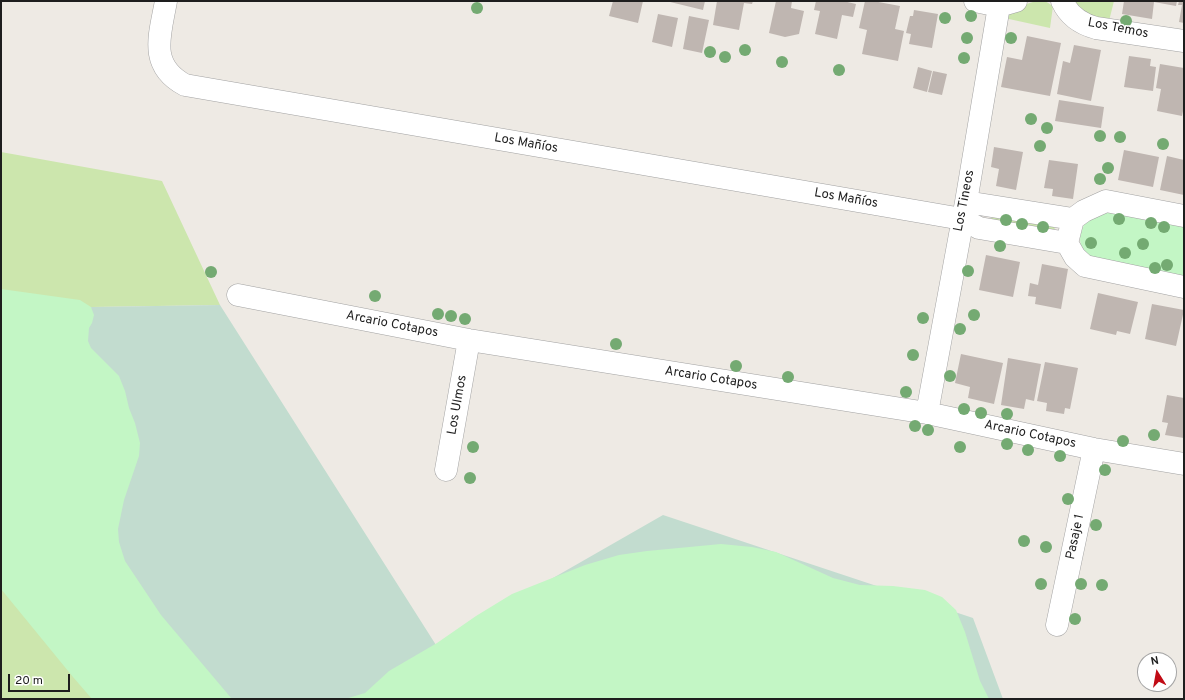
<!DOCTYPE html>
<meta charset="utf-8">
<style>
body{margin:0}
#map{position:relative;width:1185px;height:700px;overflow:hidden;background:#eeeae4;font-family:Overpass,sans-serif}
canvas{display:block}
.frame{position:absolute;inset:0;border:2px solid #1e1e1e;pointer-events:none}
.north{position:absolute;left:1137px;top:652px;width:40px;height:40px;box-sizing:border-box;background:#fff;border:1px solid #a5a5a5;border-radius:50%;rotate:349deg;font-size:11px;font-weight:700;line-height:16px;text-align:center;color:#1e1e1e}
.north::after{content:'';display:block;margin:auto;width:14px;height:18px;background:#c10b15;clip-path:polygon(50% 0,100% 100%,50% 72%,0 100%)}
.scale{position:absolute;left:8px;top:674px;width:62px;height:18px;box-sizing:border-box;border:2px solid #1e1e1e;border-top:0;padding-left:5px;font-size:12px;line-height:14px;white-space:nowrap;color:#1e1e1e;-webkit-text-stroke:3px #fff;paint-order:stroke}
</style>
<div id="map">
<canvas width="1185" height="700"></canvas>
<div class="frame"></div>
<div class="north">N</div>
<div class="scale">20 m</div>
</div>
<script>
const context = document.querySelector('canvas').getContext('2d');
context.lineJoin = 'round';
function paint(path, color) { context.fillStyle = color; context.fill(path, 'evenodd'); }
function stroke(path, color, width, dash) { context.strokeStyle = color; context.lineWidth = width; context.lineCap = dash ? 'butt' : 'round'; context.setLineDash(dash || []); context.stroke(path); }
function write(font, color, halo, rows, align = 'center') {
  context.font = font + ' Overpass,sans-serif'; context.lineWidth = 3; context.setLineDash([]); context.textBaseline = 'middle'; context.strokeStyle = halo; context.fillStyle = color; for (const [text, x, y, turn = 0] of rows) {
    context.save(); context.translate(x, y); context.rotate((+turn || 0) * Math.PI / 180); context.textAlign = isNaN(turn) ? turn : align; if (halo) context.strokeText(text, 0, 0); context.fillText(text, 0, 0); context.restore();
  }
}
paint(new Path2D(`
 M1036 1H1045L1053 6 1050 28 1009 19 1005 16 1011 9Z
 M1074 1H1114L1109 21 1090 19Z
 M1 152 162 181 220 305 29 308 1 330Z
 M992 215 1054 225 1055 231 991 221Z
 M1 537 132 699H1Z`), '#cce6ad');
paint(new Path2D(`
 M220 305 436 645 663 515 973 618 1003 699H132L29 308Z`), '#c2dccf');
paint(new Path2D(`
 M1102 210 1184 226V280L1090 261C1076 241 1078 236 1089 215Z
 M1 289 80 300 91 307 94 315 92 323 89 328 88 341 91 348 119 376 125 391 129 408 135 423 140 443 139 456 124 500 118 529 119 542 125 561 161 615 232 699H92L73 677 1 589Z
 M721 544 752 547 776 552 833 578 860 585 893 586 925 590 942 597 956 610 965 632 980 681 989 699H345L365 693 389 671 437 643 476 616 512 594 585 565 619 555 647 551Z`), '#c3f6c5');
paint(new Path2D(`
 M613 1H643L638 23 609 16Z
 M666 1H705L703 10Z
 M717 1H753L752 4 744 3 739 30 713 25Z
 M776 1H792L791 8 804 11 799 34 785 37 769 33Z
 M816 1H843L856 4 853 17 842 15 837 39 815 34 820 11 814 10Z
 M865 1H873L900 6 895 29 904 31 898 61 862 54 867 30 859 28Z
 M1124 1H1177L1176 6 1154 2 1152 19 1122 14Z
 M1179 1H1184V23L1179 22 1182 5H1178Z
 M914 10 938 14 932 48 909 44 911 34 906 33 910 16H913Z
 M658 14 678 18 672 47 652 42Z
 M689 16 709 20 702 53 683 49Z
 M1027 36 1061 43 1050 96 1001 87 1007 57 1022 60Z
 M1074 45 1101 50 1091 101 1057 94 1063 61 1070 63Z
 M1129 56 1151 59 1150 66 1156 67 1153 91 1124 87Z
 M1160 64 1184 68V106L1182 116 1157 111 1161 89 1156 88Z
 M918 67 932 71 927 92 913 88Z
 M933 71 947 74 942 95 928 92Z
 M1059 100 1104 107 1101 128 1055 121Z
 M994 147 1023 152 1016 190 996 186 999 169 991 167Z
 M1124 150 1159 157 1153 187 1118 180Z
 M1167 156 1184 160V195L1160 190Z
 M1049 160 1078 164 1073 199 1052 196 1053 189 1044 188Z
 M986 255 1020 262 1013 297 979 290Z
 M1042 264 1068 269 1061 309 1035 304 1036 297 1028 296 1030 283 1038 285Z
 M1098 293 1138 302 1130 334 1117 331 1116 335 1090 329Z
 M1152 304 1184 310 1176 346 1145 339Z
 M961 354 1003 363 994 404 968 398 970 387 955 383Z
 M1008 358 1041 364 1034 401 1026 399 1024 409 1001 405Z
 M1045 362 1078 368 1070 409 1065 408 1064 414 1046 411 1047 403 1037 401Z
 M1167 395 1184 398V438L1165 435 1168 423 1162 422Z`), '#bfb6b1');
const minor = new Path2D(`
 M166 1C160 35 148 65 185 85L962 219 979 228 1067 243
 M975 1 999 6
 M1062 1C1069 16 1081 24 1096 28L1184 41
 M966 202 1073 219
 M1184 216 1106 201 1084 211 1073 219 1067 243 1075 257 1085 266 1184 287
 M238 295 469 340 927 413 1094 449 1184 464
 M927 413 966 202 999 6 1016 1
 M446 470 469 340
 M1057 625 1094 449`);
stroke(minor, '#a2a2a2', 23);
stroke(minor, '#fff', 22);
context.fillStyle = '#74aa72';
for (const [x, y] of [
 [477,8],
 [971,16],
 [945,18],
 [1126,21],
 [967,38],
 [1011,38],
 [745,50],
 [710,52],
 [725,57],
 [964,58],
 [782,62],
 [839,70],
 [1031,119],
 [1047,128],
 [1100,136],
 [1120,137],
 [1163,144],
 [1040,146],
 [1108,168],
 [1100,179],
 [1119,219],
 [1006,220],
 [1151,223],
 [1022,224],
 [1043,227],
 [1164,227],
 [1091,243],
 [1143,244],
 [1000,246],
 [1125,253],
 [1167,265],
 [1155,268],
 [968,271],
 [211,272],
 [375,296],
 [438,314],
 [974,315],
 [451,316],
 [923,318],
 [465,319],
 [960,329],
 [616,344],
 [913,355],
 [736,366],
 [950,376],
 [788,377],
 [906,392],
 [964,409],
 [981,413],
 [1007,414],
 [915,426],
 [928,430],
 [1154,435],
 [1123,441],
 [1007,444],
 [473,447],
 [960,447],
 [1028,450],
 [1060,456],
 [1105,470],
 [470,478],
 [1068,499],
 [1096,525],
 [1024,541],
 [1046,547],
 [1041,584],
 [1081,584],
 [1102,585],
 [1075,619]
]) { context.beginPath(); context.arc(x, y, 6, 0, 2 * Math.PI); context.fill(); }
write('13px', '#1e1e1e', '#fff', [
 ["Los Temos",1118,29,11],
 ["Los Mañíos",526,144,10],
 ["Los Mañíos",846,199,10],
 ["Los Tineos",965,201,-79],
 ["Arcario Cotapos",392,325,11],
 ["Arcario Cotapos",711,379,9],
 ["Los Ulmos",458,405,-80],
 ["Arcario Cotapos",1030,435,12],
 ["Pasaje 1",1076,537,-78]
]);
</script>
